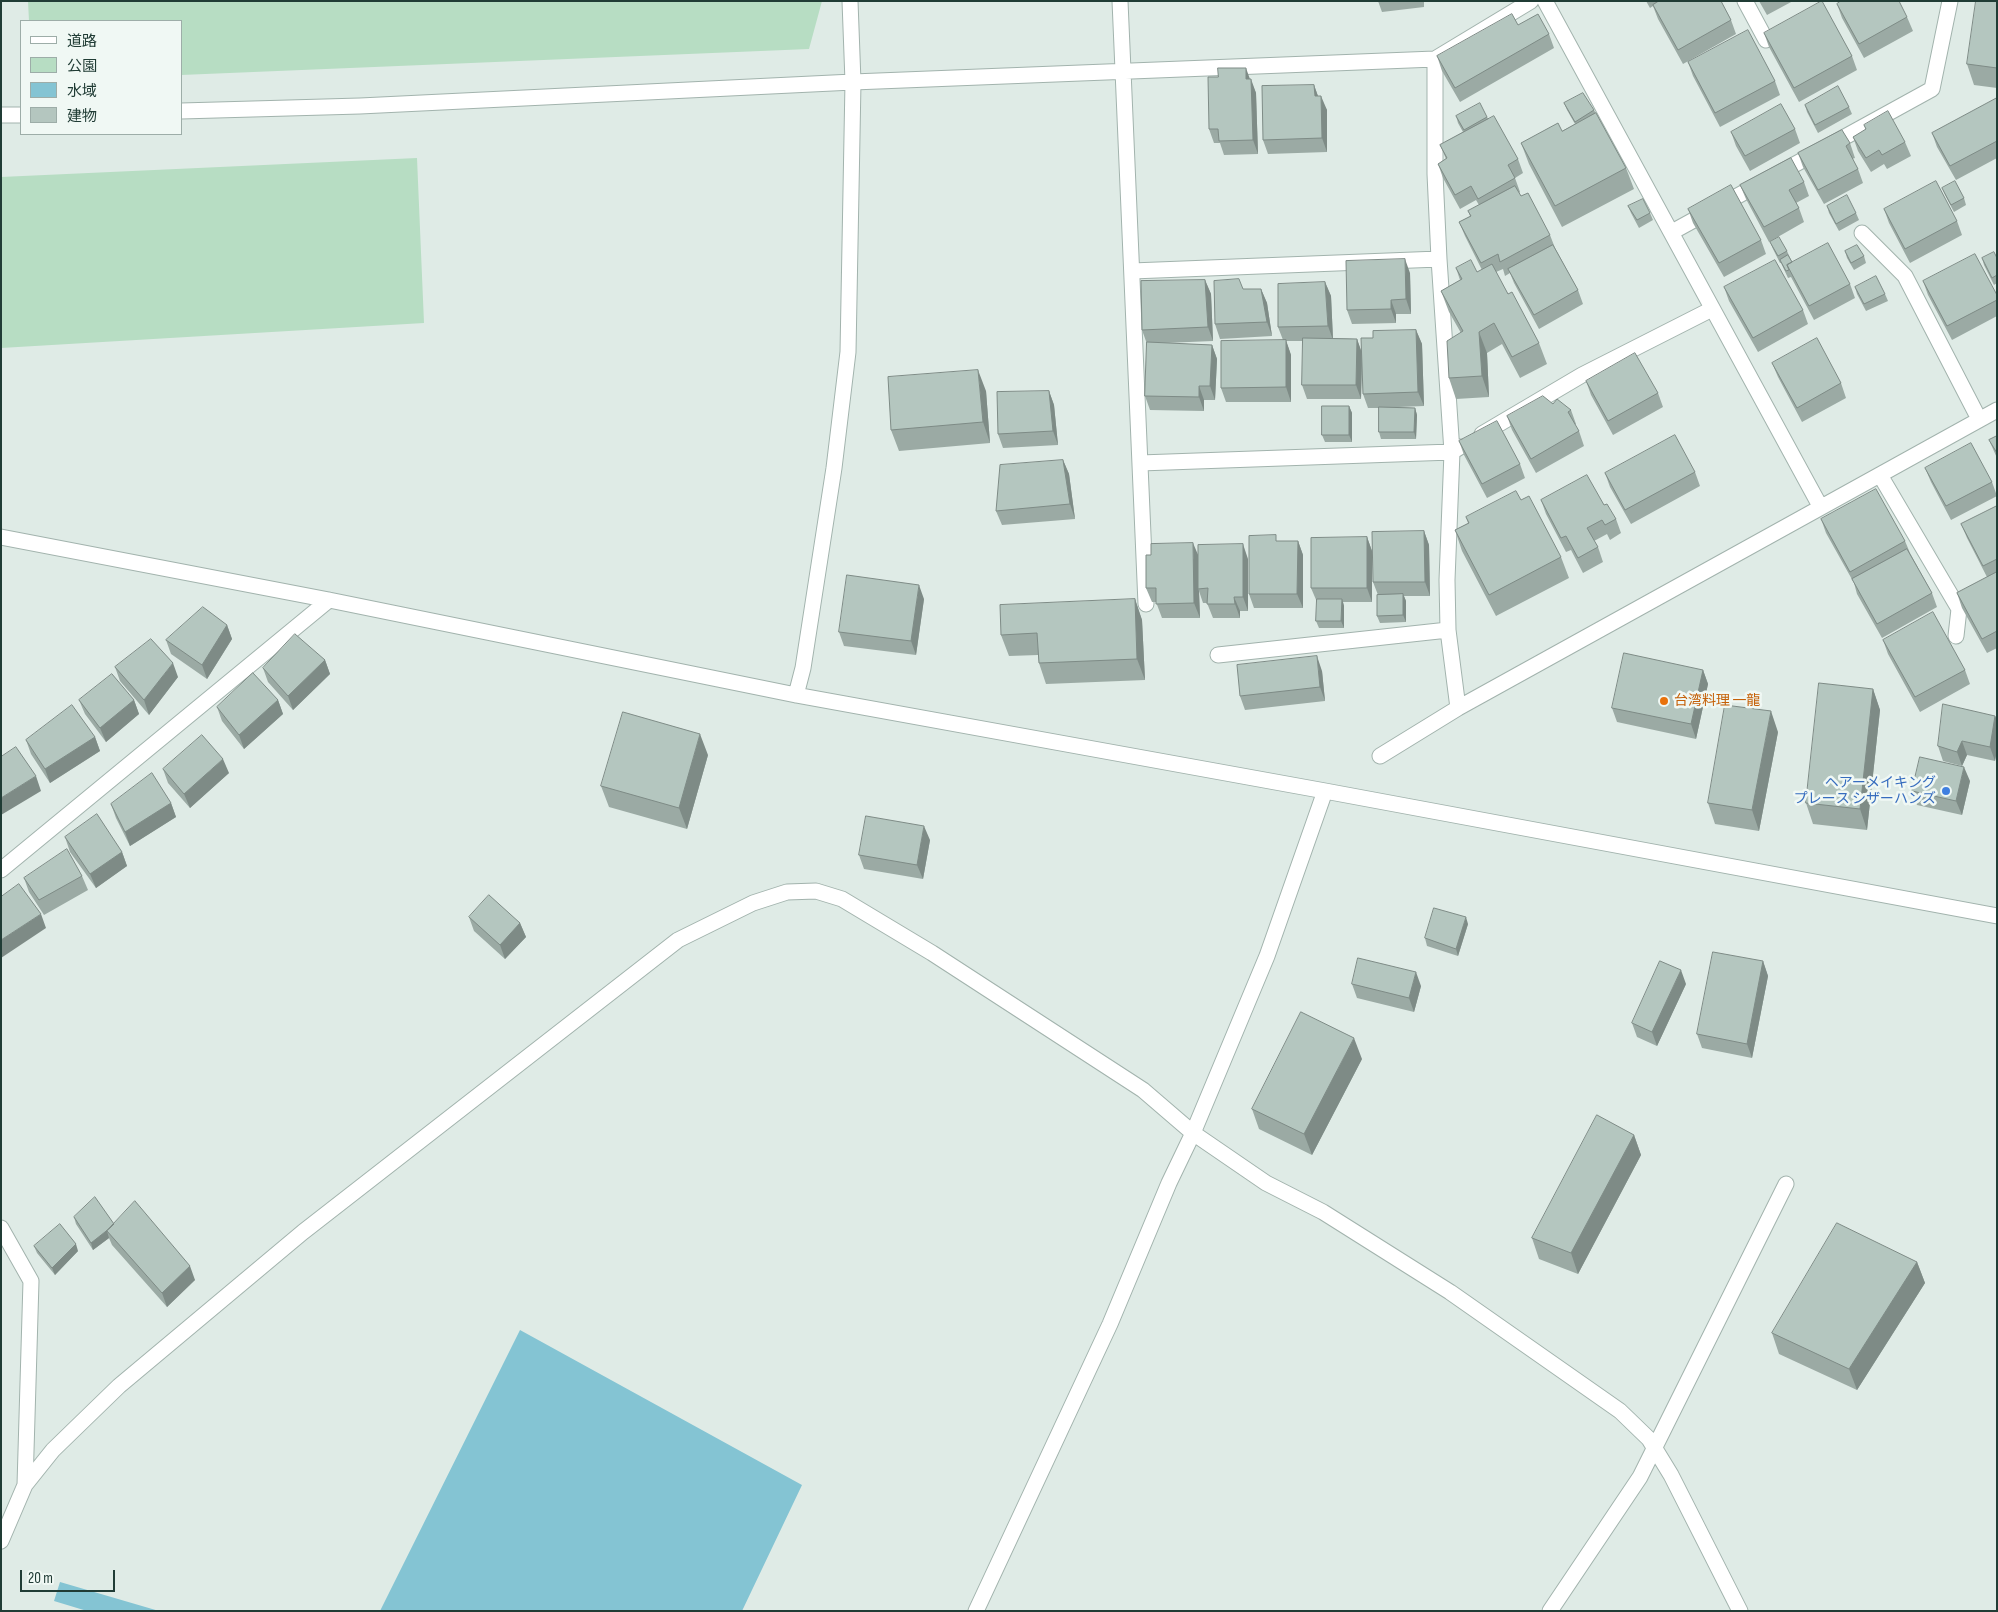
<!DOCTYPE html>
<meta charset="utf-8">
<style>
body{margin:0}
#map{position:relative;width:1998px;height:1612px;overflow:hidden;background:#dfebe6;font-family:"Sofia Sans Condensed","Noto Sans JP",sans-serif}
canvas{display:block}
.frame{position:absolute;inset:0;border:2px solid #203c35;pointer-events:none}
.legend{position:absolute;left:20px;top:20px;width:162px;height:115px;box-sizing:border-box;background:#f0f8f4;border:1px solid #9dada8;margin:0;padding:6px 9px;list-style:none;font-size:15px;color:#203c35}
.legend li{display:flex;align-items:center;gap:10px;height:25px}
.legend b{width:25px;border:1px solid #9dada8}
.scale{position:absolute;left:20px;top:1570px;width:95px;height:22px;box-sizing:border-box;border:2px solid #203c35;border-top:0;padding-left:6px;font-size:15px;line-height:18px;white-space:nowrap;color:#203c35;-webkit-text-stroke:4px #f0f8f4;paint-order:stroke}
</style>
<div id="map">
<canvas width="1998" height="1612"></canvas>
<div class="frame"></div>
<ul class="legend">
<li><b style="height:6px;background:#fff"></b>道路</li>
<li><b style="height:14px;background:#b7ddc3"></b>公園</li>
<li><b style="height:14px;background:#84c4d3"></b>水域</li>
<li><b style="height:14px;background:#b4c6bf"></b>建物</li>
</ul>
<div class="scale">20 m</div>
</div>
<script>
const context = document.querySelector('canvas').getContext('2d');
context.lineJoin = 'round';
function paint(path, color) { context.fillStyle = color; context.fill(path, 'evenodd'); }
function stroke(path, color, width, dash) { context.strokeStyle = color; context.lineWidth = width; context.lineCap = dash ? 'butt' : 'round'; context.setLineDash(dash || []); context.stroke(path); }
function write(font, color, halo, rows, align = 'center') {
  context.font = font + ' "Sofia Sans Condensed","Noto Sans JP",sans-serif'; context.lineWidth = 5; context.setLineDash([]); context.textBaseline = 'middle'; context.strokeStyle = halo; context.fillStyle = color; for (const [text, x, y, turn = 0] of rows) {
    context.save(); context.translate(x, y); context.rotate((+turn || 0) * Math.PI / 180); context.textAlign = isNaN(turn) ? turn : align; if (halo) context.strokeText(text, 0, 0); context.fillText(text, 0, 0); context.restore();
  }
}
paint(new Path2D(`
 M28 1H822L809 49 181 75V21H29Z
 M417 158 424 323 1 348V177Z`), '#b7ddc3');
paint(new Path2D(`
 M520 1330 802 1485 742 1611H380Z
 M60 1582 159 1611H87L54 1601Z`), '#84c4d3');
const minor = new Path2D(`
 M1120 1 1146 604
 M1545 1 1820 506
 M1745 1 1766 40
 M181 111 360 106 853 82 1435 59 1531 1
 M1 115H21
 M1672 232 1932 89 1950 1
 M1862 233 1905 276 1979 419
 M1132 271 1439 259
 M1482 434 1582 375 1712 309
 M1140 463 1452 452 1439 259 1435 174V59
 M1880 475 1959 609 1956 636
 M1 537 329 600 796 695 1325 791 1997 916
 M1218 655 1448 630
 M796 695 803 668 834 468 848 352 853 82 850 1
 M1458 708 1448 630 1447 580 1452 452 1460 447
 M1380 756 1458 708 1997 410
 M1 870 329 600
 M1 1228 31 1281 25 1485
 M1 1541 25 1485 53 1450 119 1386 303 1232 678 940 753 903 787 892 816 891 842 899 932 953 1143 1090 1193 1133 1266 1183 1323 1212 1450 1292 1620 1411 1649 1439 1671 1475 1740 1611
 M976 1611 1110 1324 1169 1183 1193 1133 1267 956 1325 791
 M1550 1611 1640 1477 1786 1184`);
stroke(minor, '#a2b3ad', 17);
stroke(minor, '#fff', 15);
paint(new Path2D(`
 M1378 1H1424V7L1382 12Z
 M1646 1H1721L1731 20 1736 34 1683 64 1658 19 1653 6 1650 8Z
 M1759 1H1793L1767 15Z
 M1997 1V88L1974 85 1967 64Z
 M1837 4 1907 17 1913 31 1864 58 1842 18Z
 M1518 25 1549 34 1554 48 1460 102 1442 71 1437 56Z
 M1764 33 1852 56 1857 70 1799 102 1769 47Z
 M1688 62 1775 81 1780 95 1720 127 1693 76Z
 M1250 79 1256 93 1258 154 1224 155 1220 143H1214L1209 129Z
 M1314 85 1318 96 1327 110V152L1268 154 1263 140Z
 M1997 98V158L1956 180 1937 147 1932 133Z
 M1564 103 1594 110 1626 168 1634 189 1562 227 1529 164 1521 143 1562 131 1575 124 1567 110Z
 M1805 105 1849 107 1852 114 1818 133 1807 112Z
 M1456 116 1487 117 1518 159 1523 173 1515 178 1520 192 1519 193 1550 235 1555 248 1578 290 1583 304 1539 329 1514 283 1510 273 1505 276 1503 269 1496 272 1508 294 1539 343 1547 364 1520 378 1502 344 1487 353 1489 397 1456 399 1449 378 1461 333 1449 312 1441 291 1460 280 1456 268 1477 272 1482 270 1465 236 1459 222 1470 216 1468 211 1479 205 1476 200 1460 209 1443 178 1438 164 1446 159 1440 145 1463 132 1458 123Z
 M1864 125 1905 142 1911 156 1887 169 1884 164 1871 172 1858 151 1853 137 1866 130Z
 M1795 129 1800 143 1750 171 1736 146 1731 132Z
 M1850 143 1855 158 1852 159 1858 169 1863 183 1824 204 1803 167 1798 153Z
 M1804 182 1809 196 1796 203 1799 208 1804 222 1769 242 1746 199 1740 185Z
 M1942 188 1964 198 1966 205 1954 212 1945 195Z
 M1628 206 1650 213 1653 220 1639 228 1631 213Z
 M1827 206 1856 213 1859 220 1839 231 1829 213Z
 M1688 209 1761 240 1766 254 1724 277 1693 223Z
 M1884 209 1957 221 1962 235 1910 263 1889 223Z
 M1770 242 1787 251 1792 262 1850 284 1855 298 1814 320 1791 277 1788 278 1781 263H1780L1773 249Z
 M1845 251 1864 256 1866 263 1854 270 1847 258Z
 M1982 258H1997V283L1994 285 1984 265Z
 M1410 273 1411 314H1396V323L1352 324 1347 310Z
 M1205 280 1211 294 1213 341 1165 343 1212 345 1217 359 1215 400H1204V411L1150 410 1145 396 1147 344 1142 330Z
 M1923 281 1997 295V316L1952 340 1928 295Z
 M1325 282 1331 296 1333 338 1357 339 1361 351 1373 338 1416 330 1422 344 1424 406 1399 407 1415 408 1417 415 1416 439H1381L1379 432V408H1368L1363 394 1362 364 1361 399H1307L1302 385 1303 341H1286L1291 355V402H1226L1221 388 1283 340 1278 327Z
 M1724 287 1803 310 1808 324 1758 352 1729 301Z
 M1855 287 1885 294 1888 301 1866 311 1857 294Z
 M1243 289H1261L1267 303 1272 336 1220 339 1215 324Z
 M1772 363 1841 383 1846 398 1802 422 1778 377Z
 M1586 381 1658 393 1663 407 1613 435 1591 395Z
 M986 391 990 443 899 451 891 430Z
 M1049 391 1054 405 1058 445 1003 448 998 434Z
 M1553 404 1571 410 1576 424 1575 425 1579 431 1584 446 1536 473 1512 430 1507 416Z
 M1349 406 1352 413V442H1325L1322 435Z
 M1997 436V458L1989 440Z
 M1459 441 1520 464 1525 478 1487 498 1464 455Z
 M1063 460 1069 474 1075 519 1002 525 996 511Z
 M1925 468 1992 482 1997 496 1951 520 1931 482Z
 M1695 472 1700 486 1631 524 1610 487 1605 473Z
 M1541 500 1604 505 1616 519 1621 533 1610 540 1607 534 1594 541 1598 547 1603 562 1583 573 1571 550 1566 552 1546 514Z
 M1997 506V648L1987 653 1962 608 1957 593 1987 577 1967 538 1961 524Z
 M1466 517 1561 557 1569 578 1496 616 1462 551 1455 530 1468 523Z
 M1821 519 1905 541 1910 553 1932 593 1937 607 1882 638 1857 594 1854 583 1826 533Z
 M1424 531 1429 545 1430 596H1404L1406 601V622L1380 623 1377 616 1378 595 1373 582Z
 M1367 537 1372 551V602H1343L1344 606V628H1319L1316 621 1317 602 1311 588Z
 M1298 541 1303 555V608H1254L1249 594Z
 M1198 556 1248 559V611H1240V618H1213L1207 603H1203L1199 591 1200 618H1162L1156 602H1152L1146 588Z
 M924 599 916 655 844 646 839 632Z
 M1135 599 1142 620 1145 680 1046 684 1039 663 1038 655 1009 656 1001 635Z
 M227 625 232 639 207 679 171 654 166 640Z
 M1883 640 1965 670 1970 684 1920 712 1888 654Z
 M325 660 330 674 293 710 268 682 263 668Z
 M115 667 178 677 149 715 120 681Z
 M1703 670 1708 684 1696 739 1617 722 1612 708Z
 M1322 671 1325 701 1245 710 1240 696Z
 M1873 689 1880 710 1867 830 1813 824 1806 803Z
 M79 700H134L139 714 106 742 85 714Z
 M278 700 283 714 244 749 222 721 217 707Z
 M1995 716 1997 720V750L1995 761 1967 755 1962 766 1943 761 1938 746Z
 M1778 732 1759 831 1715 824 1708 803Z
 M95 737 100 751 50 783 31 754 26 740Z
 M708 755 687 829 609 807 601 786Z
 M163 769 229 773 190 808 168 783Z
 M1970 781 1962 815 1917 805 1912 791Z
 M171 803 176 817 130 846 116 818 111 804Z
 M65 837 122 852 127 866 96 888 70 852Z
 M930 840 923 879 864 869 859 855Z
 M82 876 88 890 44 915 29 892 24 878Z
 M469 917 520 923 526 937 505 959 474 931Z
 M1468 924 1458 956 1427 946 1425 938Z
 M1763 961 1768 976 1752 1058 1702 1048 1697 1034Z
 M1352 984 1421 986 1414 1012 1357 998Z
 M1686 984 1657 1046 1637 1037 1632 1023Z
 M1362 1059 1312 1155 1259 1129 1252 1109Z
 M1634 1135 1641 1155 1578 1274 1539 1259 1532 1238Z
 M74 1217 114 1224 195 1280 167 1307 112 1245 109 1238 93 1250 76 1224Z
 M34 1246 78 1251 55 1275 37 1253Z
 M1917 1262 1925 1283 1857 1390 1779 1354 1772 1333Z`), '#9baaa4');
paint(new Path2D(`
 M1246 68 1251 82 1246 79Z
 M1251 79 1256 93 1258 154 1253 140Z
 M1314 85 1319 99 1315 96Z
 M1321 96 1327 110V152L1322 138Z
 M1405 259 1410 273 1411 314 1406 299Z
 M1205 280 1211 294 1213 341 1208 327Z
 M1325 282 1331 296 1333 340 1328 326Z
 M1261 289 1267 303 1272 336 1267 322Z
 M1391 300 1396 314V323L1391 309Z
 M1416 330 1422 344 1424 406 1418 392Z
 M1479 332 1487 353 1489 397 1482 376Z
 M1357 339 1362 353 1361 399 1356 385Z
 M1286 340 1291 355V402L1286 387Z
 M1212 345 1217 359 1215 400 1210 386Z
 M978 370 986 391 990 443 983 422Z
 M1199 386 1204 400V411L1199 397Z
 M1049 391 1054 405 1058 445 1053 431Z
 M1349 406 1352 413V442L1349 435Z
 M1415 408 1417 415 1416 439 1414 432Z
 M1063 460 1069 474 1075 519 1070 504Z
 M1424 531 1429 545 1430 596 1425 582Z
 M1367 537 1372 551V602L1367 588Z
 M1298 541 1303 555V608L1297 594Z
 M1193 543 1199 557 1198 589 1199 591 1200 618 1194 603Z
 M1243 544 1248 559V611L1243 597Z
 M919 585 924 599 916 655 911 641Z
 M1403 594 1406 601V622L1403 615Z
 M1234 597 1240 611V618L1235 604Z
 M1135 599 1142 620 1145 680 1137 659Z
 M1342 599 1344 606V628L1341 621Z
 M227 625 232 639 207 679 202 665Z
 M1317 656 1322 671 1325 701 1320 687Z
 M325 660 330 674 293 710 288 696Z
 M173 663 178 677 149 715 144 700Z
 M1703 670 1708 684 1696 739 1691 724Z
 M1873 689 1880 710 1867 830 1860 809Z
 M134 700 139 714 106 742 100 728Z
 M278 700 283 714 244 749 239 735Z
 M1771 711 1778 732 1759 831 1752 810Z
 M1995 716 1997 720V750L1995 761 1990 747Z
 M700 734 708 755 687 829 679 808Z
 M95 737 100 751 50 783 45 769Z
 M1962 741 1967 755 1962 766 1957 752Z
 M223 759 229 773 190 808 184 794Z
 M1964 767 1970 781 1962 815 1956 801Z
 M36 776 41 791 1 815V798Z
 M171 803 176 817 130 846 125 832Z
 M924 826 930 840 923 879 917 865Z
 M122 852 127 866 96 888 90 874Z
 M41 914 46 928 1 958V940Z
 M1466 917 1468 924 1458 956 1456 949Z
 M520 923 526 937 505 959 500 945Z
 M1763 961 1768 976 1752 1058 1747 1044Z
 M1681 970 1686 984 1657 1046 1652 1032Z
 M1416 972 1421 986 1414 1012 1409 998Z
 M1354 1038 1362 1059 1312 1155 1304 1134Z
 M1634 1135 1641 1155 1578 1274 1571 1253Z
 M114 1225 107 1231 109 1238 93 1250 91 1243Z
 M76 1244 78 1251 55 1275 52 1268Z
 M1917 1262 1925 1283 1857 1390 1849 1369Z
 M190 1266 195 1280 167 1307 162 1293Z`), '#7e8b86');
const building = new Path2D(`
 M1659 1H1721L1731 20 1678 50 1653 5Z
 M1822 1 1852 56 1794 88 1764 33Z
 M1841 1H1899L1907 17 1859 44 1837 4Z
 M1976 1H1997V68L1967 64Z
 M1512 14 1518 25 1538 14 1549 34 1455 88 1437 56Z
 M1748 30 1775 81 1715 113 1688 62Z
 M1218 68H1246V79H1251L1253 140 1219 141 1218 129H1209L1208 77H1218Z
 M1314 85 1315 96H1321L1322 138 1263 140 1262 86Z
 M1838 86 1849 107 1815 125 1805 105Z
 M1583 93 1594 110 1575 122 1564 103Z
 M1997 98V141L1950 166 1932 133Z
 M1480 103 1487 117 1464 130 1456 116Z
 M1781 104 1795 129 1745 156 1731 132Z
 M1888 111 1905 142 1882 155 1879 150 1866 158 1853 137 1866 129 1864 125Z
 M1596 113 1626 168 1555 206 1521 143 1558 123 1562 131Z
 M1494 116 1518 159 1508 165 1515 178 1478 199 1471 186 1455 195 1438 164 1447 158 1440 145Z
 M1842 130 1850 143 1846 146 1858 169 1818 190 1798 153Z
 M1791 158 1804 182 1789 190 1799 208 1764 227 1740 185Z
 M1936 181 1957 221 1905 249 1884 209Z
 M1955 181 1964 198 1951 205 1942 188Z
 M1731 185 1761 240 1719 263 1688 209Z
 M1515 186 1521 196 1528 193 1550 235 1500 262 1498 254 1481 263 1459 222 1471 216 1468 211Z
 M1847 195 1856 213 1836 224 1827 206Z
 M1643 199 1650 213 1637 220 1628 206Z
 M1779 237 1787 251 1778 256 1770 242Z
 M1828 243 1850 284 1809 306 1787 265Z
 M1553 245 1578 290 1534 315 1508 269Z
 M1857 245 1864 256 1851 263 1845 251Z
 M1994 252 1997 258V275L1992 278 1982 258Z
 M1975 254 1997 295V300L1947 326 1923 281Z
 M1788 255 1792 262 1787 265 1789 270 1786 271 1780 260Z
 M1405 259 1406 299 1391 300V309L1347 310 1346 261Z
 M1471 260 1477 272 1492 264 1508 294 1512 292 1539 343 1512 357 1494 323 1479 332 1482 376 1449 378 1447 341 1463 331 1441 291 1462 279 1456 268Z
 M1775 260 1803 310 1753 338 1724 287Z
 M1876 276 1885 294 1864 304 1855 287Z
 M1239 279 1243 289H1261L1267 322 1215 324 1214 281Z
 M1205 280 1208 327 1142 330 1141 281Z
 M1325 282 1328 326 1278 327V284Z
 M1416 330 1418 392 1363 394 1361 338H1373V331Z
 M1303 338 1357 339 1356 385H1302Z
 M1817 338 1841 383 1797 408 1772 363Z
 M1286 340V387L1221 388V341Z
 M1147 342 1212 345 1210 386H1199V397L1145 396Z
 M1635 353 1658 393 1608 421 1586 381Z
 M978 370 983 422 891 430 888 377Z
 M1049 391 1053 431 998 434 997 392Z
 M1543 396 1553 404 1557 399 1571 410 1568 412 1579 431 1531 459 1507 416Z
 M1322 406H1349V435H1322Z
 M1379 407 1415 408 1414 432H1379Z
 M1497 421 1520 464 1482 484 1459 441Z
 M1675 435 1695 472 1625 510 1605 473Z
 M1997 436V453L1989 440Z
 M1971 443 1992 482 1946 506 1925 468Z
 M1063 460 1070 504 996 511 1000 465Z
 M1587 475 1604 505 1607 504 1616 519 1605 525 1602 520 1587 528 1598 547 1578 558 1566 536 1561 538 1541 500Z
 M1876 489 1905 541 1850 572 1821 519Z
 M1516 491 1521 500 1529 496 1561 557 1489 595 1455 530 1469 523 1466 517Z
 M1997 506V559L1983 566 1961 524Z
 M1424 531 1425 582H1373L1372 532Z
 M1276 535V541H1298L1297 594H1249V536Z
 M1367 537V588H1311V538Z
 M1193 543 1194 603 1156 604V588H1146V555H1151V544Z
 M1243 544V597H1234L1235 604H1207L1208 588 1198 589V545Z
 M1907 549 1932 593 1877 624 1852 579Z
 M1997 572V631L1982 639 1957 593Z
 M847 575 919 585 911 641 839 632Z
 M1403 594V615L1377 616V595Z
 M1135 599 1137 659 1039 663 1037 633 1001 635 1000 605Z
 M1317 599H1342L1341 621H1316Z
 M203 607 227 625 202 665 166 640Z
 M1933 612 1965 670 1915 697 1883 640Z
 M295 634 325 660 288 696 263 668Z
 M151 639 173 663 144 700 115 667Z
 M1624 653 1703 670 1691 724 1612 708Z
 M1317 656 1320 687 1240 696 1237 665Z
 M253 673 278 700 239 735 217 707Z
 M112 674 134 700 100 728 79 700Z
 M1819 683 1873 689 1860 809 1806 803Z
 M1943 704 1995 716 1990 747 1962 741 1957 752 1938 746Z
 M72 705 95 737 45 769 26 740Z
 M1725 705 1771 711 1752 810 1708 803Z
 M623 712 700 734 679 808 601 786Z
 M202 735 223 759 184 794 163 769Z
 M16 747 36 776 1 798V757Z
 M1920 757 1964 767 1956 801 1912 791Z
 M152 773 171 803 125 832 111 804Z
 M97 814 122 852 90 874 65 837Z
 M866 816 924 826 917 865 859 855Z
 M67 849 82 876 39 900 24 878Z
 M19 884 41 914 1 940V897Z
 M489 895 520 923 500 945 469 917Z
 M1434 908 1466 917 1456 949 1425 938Z
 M1713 952 1763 961 1747 1044 1697 1034Z
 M1358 958 1416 972 1409 998 1352 984Z
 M1660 961 1681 970 1652 1032 1632 1023Z
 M1301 1012 1354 1038 1304 1134 1252 1109Z
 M1597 1115 1634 1135 1571 1253 1532 1238Z
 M95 1197 114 1224 110 1228 91 1243 74 1217Z
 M135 1201 190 1266 162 1293 107 1231Z
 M1837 1223 1917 1262 1849 1369 1772 1333Z
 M60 1224 76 1244 52 1268 34 1246Z`);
paint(building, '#b4c6bf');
stroke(building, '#7e8b86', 1);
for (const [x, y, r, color] of [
 [1664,701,5,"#e8710a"],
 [1946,791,5,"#3f7fe0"]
]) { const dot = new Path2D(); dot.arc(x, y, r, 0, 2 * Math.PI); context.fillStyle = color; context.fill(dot); stroke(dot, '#f0f8f4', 2); }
write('14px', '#c56008', '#f0f8f4', [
 ["台湾料理 一龍",1674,701]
], 'left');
write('14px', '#366cbe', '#f0f8f4', [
 ["ヘアーメイキング",1936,783],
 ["プレース シザーハンズ",1936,799]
], 'right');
</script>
